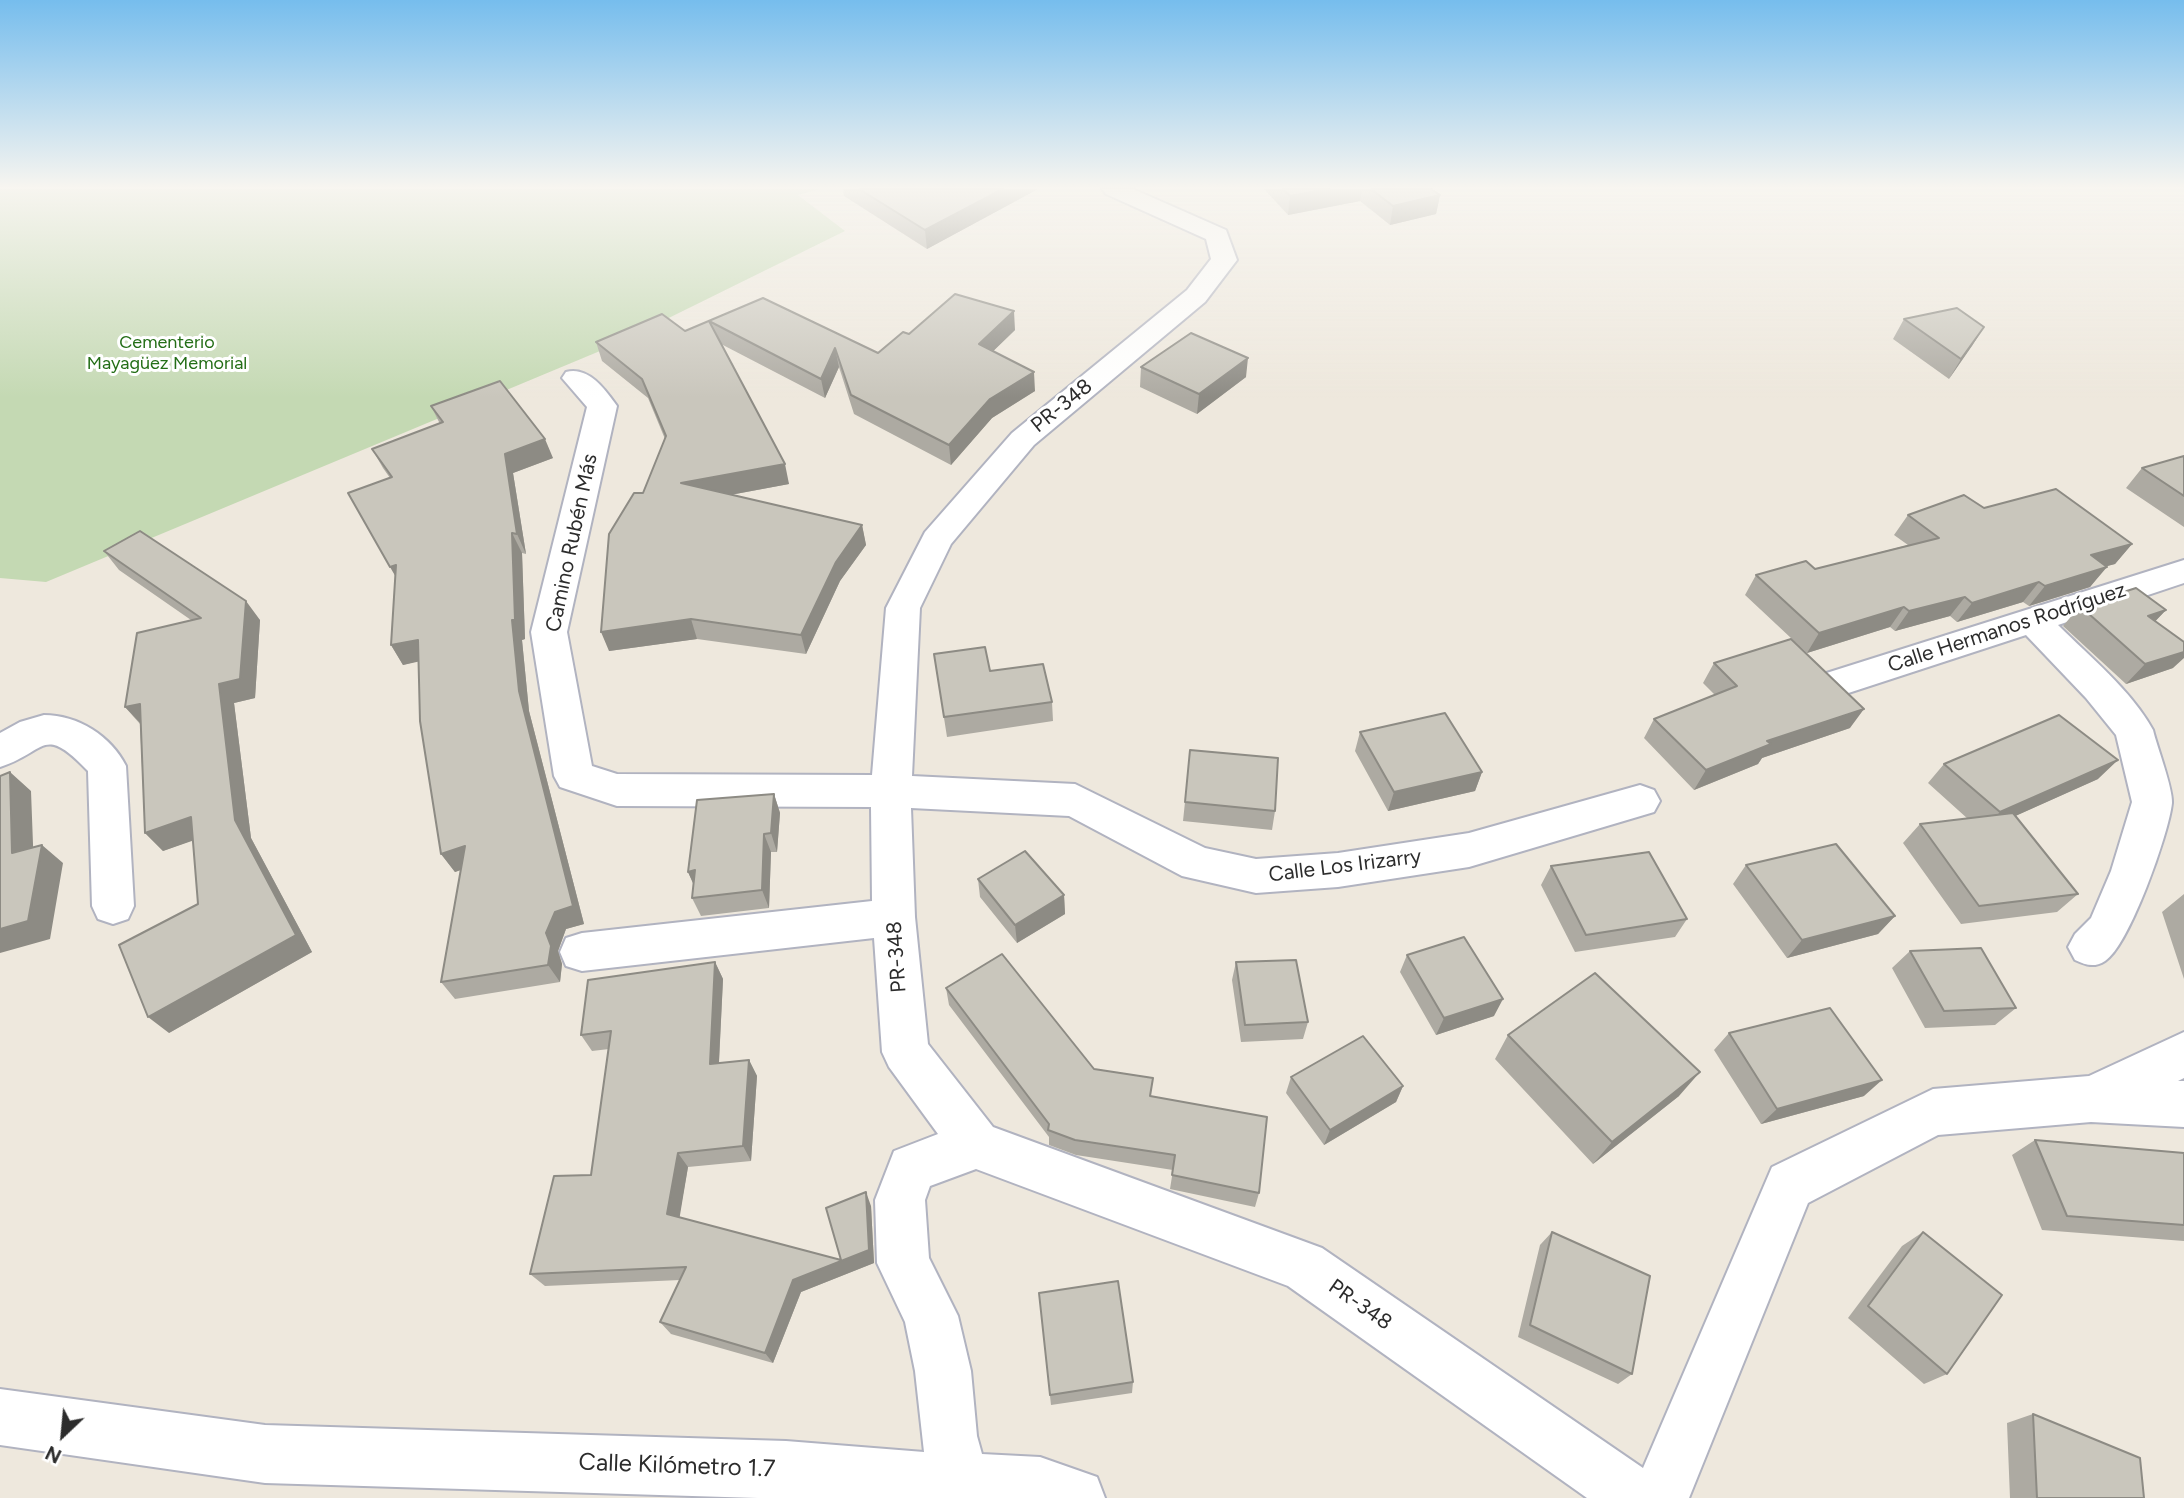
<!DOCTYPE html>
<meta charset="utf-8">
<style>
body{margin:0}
#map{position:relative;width:2184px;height:1498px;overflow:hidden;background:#eee8dd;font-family:Figtree,sans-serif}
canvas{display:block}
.north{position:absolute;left:28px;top:1400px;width:70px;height:70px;-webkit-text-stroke:5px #fff;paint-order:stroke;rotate:206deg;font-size:19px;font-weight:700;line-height:28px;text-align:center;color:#2c2c2c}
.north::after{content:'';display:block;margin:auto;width:24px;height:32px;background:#2c2c2c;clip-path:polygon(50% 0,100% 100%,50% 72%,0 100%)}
</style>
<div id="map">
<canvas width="2184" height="1498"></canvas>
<div class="north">N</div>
</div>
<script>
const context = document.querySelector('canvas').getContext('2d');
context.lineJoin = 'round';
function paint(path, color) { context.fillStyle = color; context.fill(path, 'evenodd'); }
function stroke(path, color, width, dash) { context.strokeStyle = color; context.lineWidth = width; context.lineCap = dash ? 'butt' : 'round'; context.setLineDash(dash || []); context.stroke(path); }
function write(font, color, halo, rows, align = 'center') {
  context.font = font + ' Figtree,sans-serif'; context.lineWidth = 6; context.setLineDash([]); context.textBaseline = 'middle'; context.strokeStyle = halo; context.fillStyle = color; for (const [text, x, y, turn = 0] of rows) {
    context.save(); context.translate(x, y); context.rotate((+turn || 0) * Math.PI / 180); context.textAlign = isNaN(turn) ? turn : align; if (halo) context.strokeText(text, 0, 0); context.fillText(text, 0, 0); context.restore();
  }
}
paint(new Path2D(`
 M0 189H820L798 195 845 231 612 346 46 582 0 578Z`), '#c4d9b3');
const minor = new Path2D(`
 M1102 189H1133L1226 230 1237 260 1205 302 1034 445 951 544 920 608 912 776 1075 784 1205 848 1256 859 1338 853 1469 833 1640 785 1654 790 1660 801 1654 812 1469 867 1338 887 1256 893 1182 876 1069 816 911 808 915 917 928 1044 993 1127 1322 1248 1643 1468 1772 1167 1933 1089 2089 1076 2184 1032V1078L2178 1081H2184V1127L2091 1122 1938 1135 1808 1203 1689 1498H1587L1288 1286 976 1169 930 1186 925 1200 929 1258 958 1316 971 1371 977 1436 982 1454 1040 1457 1097 1477 1105 1498H758L265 1483 0 1445V1389L265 1425 786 1441 924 1452 915 1371 905 1322 877 1263 875 1200 894 1151 938 1134 889 1067 882 1052 874 938 582 971 566 966 560 952 566 938 582 933 872 901 871 807 617 806 560 787 554 776 531 632 587 407 562 378 566 372C588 366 605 389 617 406L567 632 592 766 617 774 872 775 886 608 925 532 1012 433 1187 290 1211 259 1206 239 1106 194Z
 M2184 560V583L2058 625C2090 657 2131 690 2153 730 2157 747 2173 788 2172 803 2169 833 2129 946 2105 961 2094 968 2086 965 2075 960L2068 947 2075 934 2091 918 2111 871 2132 802 2116 735 2086 698 2026 635 1830 699 1817 696 1812 686 1817 676Z
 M44 715C78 715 111 736 126 766L134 906 128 919 113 924 98 919 92 906 88 771C42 723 47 752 0 767V733L20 722Z`);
stroke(minor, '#b1b3c0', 4);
paint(minor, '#fff');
paint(new Path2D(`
 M843 189H1038L927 249 844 196Z
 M1264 189H1431L1440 195 1436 214 1390 225 1360 201 1288 215Z
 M763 298 878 353 909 334 1015 330 993 351 1035 391 992 418 951 465 854 414 839 367 825 398 721 344 789 484 730 495 862 525 866 545 840 581 806 654 697 639 609 651 643 493 665 439 648 398 602 361 596 342 685 331Z
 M1904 319 1984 327 1949 379 1893 339Z
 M1141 367 1246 377 1197 414 1140 387Z
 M431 406 553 458 513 473 526 554 522 553 525 639 522 640 529 711 584 924 566 929 558 951 562 964 560 982 455 999 441 982 461 870 455 872 441 854 418 661 403 665 391 645 396 577 390 478 383 468 372 449 440 424Z
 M2184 456V527L2126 488 2142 468Z
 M1984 508 2132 544 2115 564 2106 566 2090 587 2029 606 2023 602 1957 622 1950 616 1895 631 1890 627 1807 653 1745 595 1756 575 1815 569 1908 545 1894 535 1908 515Z
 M104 551 260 620 255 698 234 703 251 838 312 952 169 1033 198 904 193 840 163 851 145 833 140 724 125 707 191 620 119 570Z
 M2080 606 2166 610 2155 621 2173 668 2126 684 2063 626Z
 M934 654 1052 702 1053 721 947 737Z
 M1714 663 1850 728 1762 758 1758 764 1694 790 1644 738 1654 719 1715 695 1703 683Z
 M1360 732 1482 772 1475 791 1388 811 1355 751Z
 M1944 764 2098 779 2015 816 2078 894 2057 912 1961 924 1903 843 1920 824 1968 819 1928 783Z
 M774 794 780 813 777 852H771L769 908 701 916 692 898 694 885 688 872Z
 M1185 802 1275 811 1272 830 1183 821Z
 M1746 865 1895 916 1878 934 1787 958 1733 884Z
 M1551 866 1687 919 1675 937 1575 952 1541 885Z
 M978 879 1064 895 1065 914 1017 943 980 897Z
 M2184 894V979L2162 912Z
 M1910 951 2016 1008 1995 1025 1925 1028 1892 968Z
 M1407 955 1494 1016 1436 1035 1400 972Z
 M715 962 723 979 719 1063 749 1060 757 1076 751 1161 688 1167 679 1217 841 1260 871 1206 874 1263 801 1292 773 1363 671 1334 660 1322 680 1280 545 1286 530 1274 591 1175 609 1049 592 1051 581 1035Z
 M1236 962 1308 1022 1303 1039 1241 1042 1232 980Z
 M946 988 1094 1069 1151 1096 1259 1193 1255 1207 1170 1189 1173 1170 1076 1155 1049 1145V1137L949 1005Z
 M1729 1033 1864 1096 1761 1124 1714 1050Z
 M1508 1035 1679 1096 1593 1164 1495 1059Z
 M1291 1077 1403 1086 1396 1102 1324 1145 1286 1093Z
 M2035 1140 2184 1153V1241L2042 1230 2012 1155Z
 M1552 1232 1632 1374 1618 1384 1518 1337 1540 1245Z
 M1923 1232 1947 1374 1924 1384 1848 1318 1902 1246Z
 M1039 1293 1133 1382 1132 1393 1051 1405Z
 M2033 1414 2144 1498H2010L2007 1423Z`), '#adaaa2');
paint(new Path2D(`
 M1003 189H1038L927 249 925 230Z
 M1329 189H1362L1360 201 1288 215 1290 196Z
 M1440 195 1436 214 1390 225 1393 206Z
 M1014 311 1015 330 981 363 979 344Z
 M1984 327 1972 346 1949 379 1961 359Z
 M835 348 839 367 825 398 821 379Z
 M1248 358 1246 377 1197 414 1199 394Z
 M1034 372 1035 391 992 418 951 465 949 445 990 399Z
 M545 439 553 458 513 473 526 554 517 534 505 454Z
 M785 464 789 484 687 503 681 483Z
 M862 525 866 545 840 581 806 654 801 635 836 562Z
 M512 533 522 553 525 639 522 640 529 711 584 924 566 929 558 951 562 964 560 982 548 965 546 933 519 691 512 620Z
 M2132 544 2115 564 2075 575 2091 555Z
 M396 565 401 586 390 567Z
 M2107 567 2090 587 2029 606 2045 586Z
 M2039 582 2023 602 1957 622 1972 603Z
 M1965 597 1950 616 1895 631 1909 611Z
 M246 601 260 620 255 698 234 703 251 838 312 952 169 1033 148 1017 235 820 219 684Z
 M1904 607 1890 627 1807 653 1819 633Z
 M2166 610 2147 630 2148 616Z
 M691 619 697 639 609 651 601 632Z
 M418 640 430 659 403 665 391 645Z
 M2184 652V658L2173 668 2126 684 2145 664Z
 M140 704 143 726 125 707Z
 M1864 709 1850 728 1762 758 1758 764 1694 790 1706 770 1767 741Z
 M2118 760 2098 779 1982 831 2000 812Z
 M10 772 31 791 34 871 12 853Z
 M1482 772 1475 791 1388 811 1394 792Z
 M774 794 780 813 777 852 771 833Z
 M191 817 209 835 163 851 145 833Z
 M764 834 771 852 769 908 762 890Z
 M42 845 63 863 50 939 0 953V929Z
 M465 846 477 864 455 872 441 854Z
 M695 870 696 890 688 872Z
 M1064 895 1065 914 1017 943 1015 925Z
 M1895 916 1878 934 1787 958 1802 940Z
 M715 962 723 979 718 1080 710 1064Z
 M1503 999 1494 1016 1436 1035 1444 1018Z
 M749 1060 757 1076 751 1161 743 1146Z
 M1700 1072 1679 1096 1593 1164 1612 1142Z
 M1882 1080 1864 1096 1761 1124 1777 1109Z
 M1403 1086 1396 1102 1324 1145 1330 1130Z
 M678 1153 688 1167 678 1227 667 1214Z
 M866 1192 871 1206 874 1263 801 1292 773 1363 765 1353 793 1280 869 1250Z`), '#8d8b84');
const building = new Path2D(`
 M859 189H1003L925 230Z
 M1283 189H1329L1290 196Z
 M1371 189H1431L1440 195 1393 206Z
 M955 294 1014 311 979 344 1034 372 990 399 949 445 851 395 835 348 821 379 709 321 785 464 681 483 862 525 836 562 801 635 691 619 601 632 609 534 634 493H643L666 436 642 379 596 342 662 314 685 331 763 298 878 353 903 332 909 334Z
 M1957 308 1984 327 1961 359 1904 319Z
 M1191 333 1248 358 1199 394 1141 367Z
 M500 381 545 439 505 454 517 534 512 533 515 620H512L519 691 573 906 555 912 546 933 551 946 548 965 441 982 465 846 441 854 420 721 418 640 391 645 396 565 390 567 348 493 392 477 372 449 443 422 431 406Z
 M2184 456V496L2142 468Z
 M2056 489 2132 544 2091 555 2107 567 2045 586 2039 582 1972 603 1965 597 1909 611 1904 607 1819 633 1756 575 1806 561 1815 569 1939 538 1908 515 1964 495 1984 508Z
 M140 531 246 601 240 679 219 684 235 820 296 935 148 1017 119 945 198 904 191 817 145 833 140 704 125 707 137 633 201 618 104 551Z
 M2136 588 2166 610 2148 616 2184 642V652L2145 664 2080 606Z
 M1791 639 1864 709 1767 741 1771 744 1706 770 1654 719 1737 686 1714 663Z
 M985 647 990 671 1043 664 1052 702 944 717 934 654Z
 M1445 713 1482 772 1394 792 1360 732Z
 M2059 715 2118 760 2000 812 1944 764Z
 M1190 750 1278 758 1275 811 1185 802Z
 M10 772 12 853 42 845 28 921 0 929V776Z
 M774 794 771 833 764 834 762 890 692 898 695 870 688 872 697 800Z
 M2013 813 2078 894 1979 906 1920 824Z
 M1836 844 1895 916 1802 940 1746 865Z
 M1025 851 1064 895 1015 925 978 879Z
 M1649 852 1687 919 1586 935 1551 866Z
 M1464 937 1503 999 1444 1018 1407 955Z
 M1981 948 2016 1008 1944 1011 1910 951Z
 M1002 954 1094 1069 1153 1078 1150 1096 1267 1117 1259 1193 1172 1175 1175 1155 1075 1140 1048 1130 1049 1124 946 988Z
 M1296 960 1308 1022 1245 1025 1236 962Z
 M715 962 710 1064 749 1060 743 1146 678 1153 667 1214 841 1260 826 1208 866 1192 869 1250 793 1280 765 1353 660 1322 686 1267 530 1274 554 1176 591 1175 611 1031 581 1035 588 980Z
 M1595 973 1700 1072 1612 1142 1508 1035Z
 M1830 1008 1882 1080 1777 1109 1729 1033Z
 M1363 1036 1403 1086 1330 1130 1291 1077Z
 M2035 1140 2184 1153V1225L2067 1216Z
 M1552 1232 1650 1276 1632 1374 1530 1325Z
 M1923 1232 2002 1295 1947 1374 1868 1306Z
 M1118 1281 1133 1382 1050 1395 1039 1293Z
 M2033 1414 2140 1458 2144 1498H2037Z`);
paint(building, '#c9c6bc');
stroke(building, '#8d8b84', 2);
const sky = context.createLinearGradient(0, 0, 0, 398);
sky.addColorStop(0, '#76bded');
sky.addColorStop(0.47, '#f7f5f0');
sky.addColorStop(1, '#f7f5f000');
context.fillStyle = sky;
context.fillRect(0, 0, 2184, 398);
write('18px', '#246e17', '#fff', [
 ["Cementerio",167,343],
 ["Mayagüez Memorial",167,364]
]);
write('21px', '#2c2c2c', '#fff', [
 ["PR-348",1062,406,-39],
 ["Camino Rubén Más",572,543,-78],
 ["Calle Hermanos Rodríguez",2007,628,-18],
 ["Calle Los Irizarry",1345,866,-7],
 ["PR-348",897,957,-94],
 ["PR-348",1360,1305,35]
]);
write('24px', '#2c2c2c', '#fff', [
 ["Calle Kilómetro 1.7",677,1466,2]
]);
</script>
